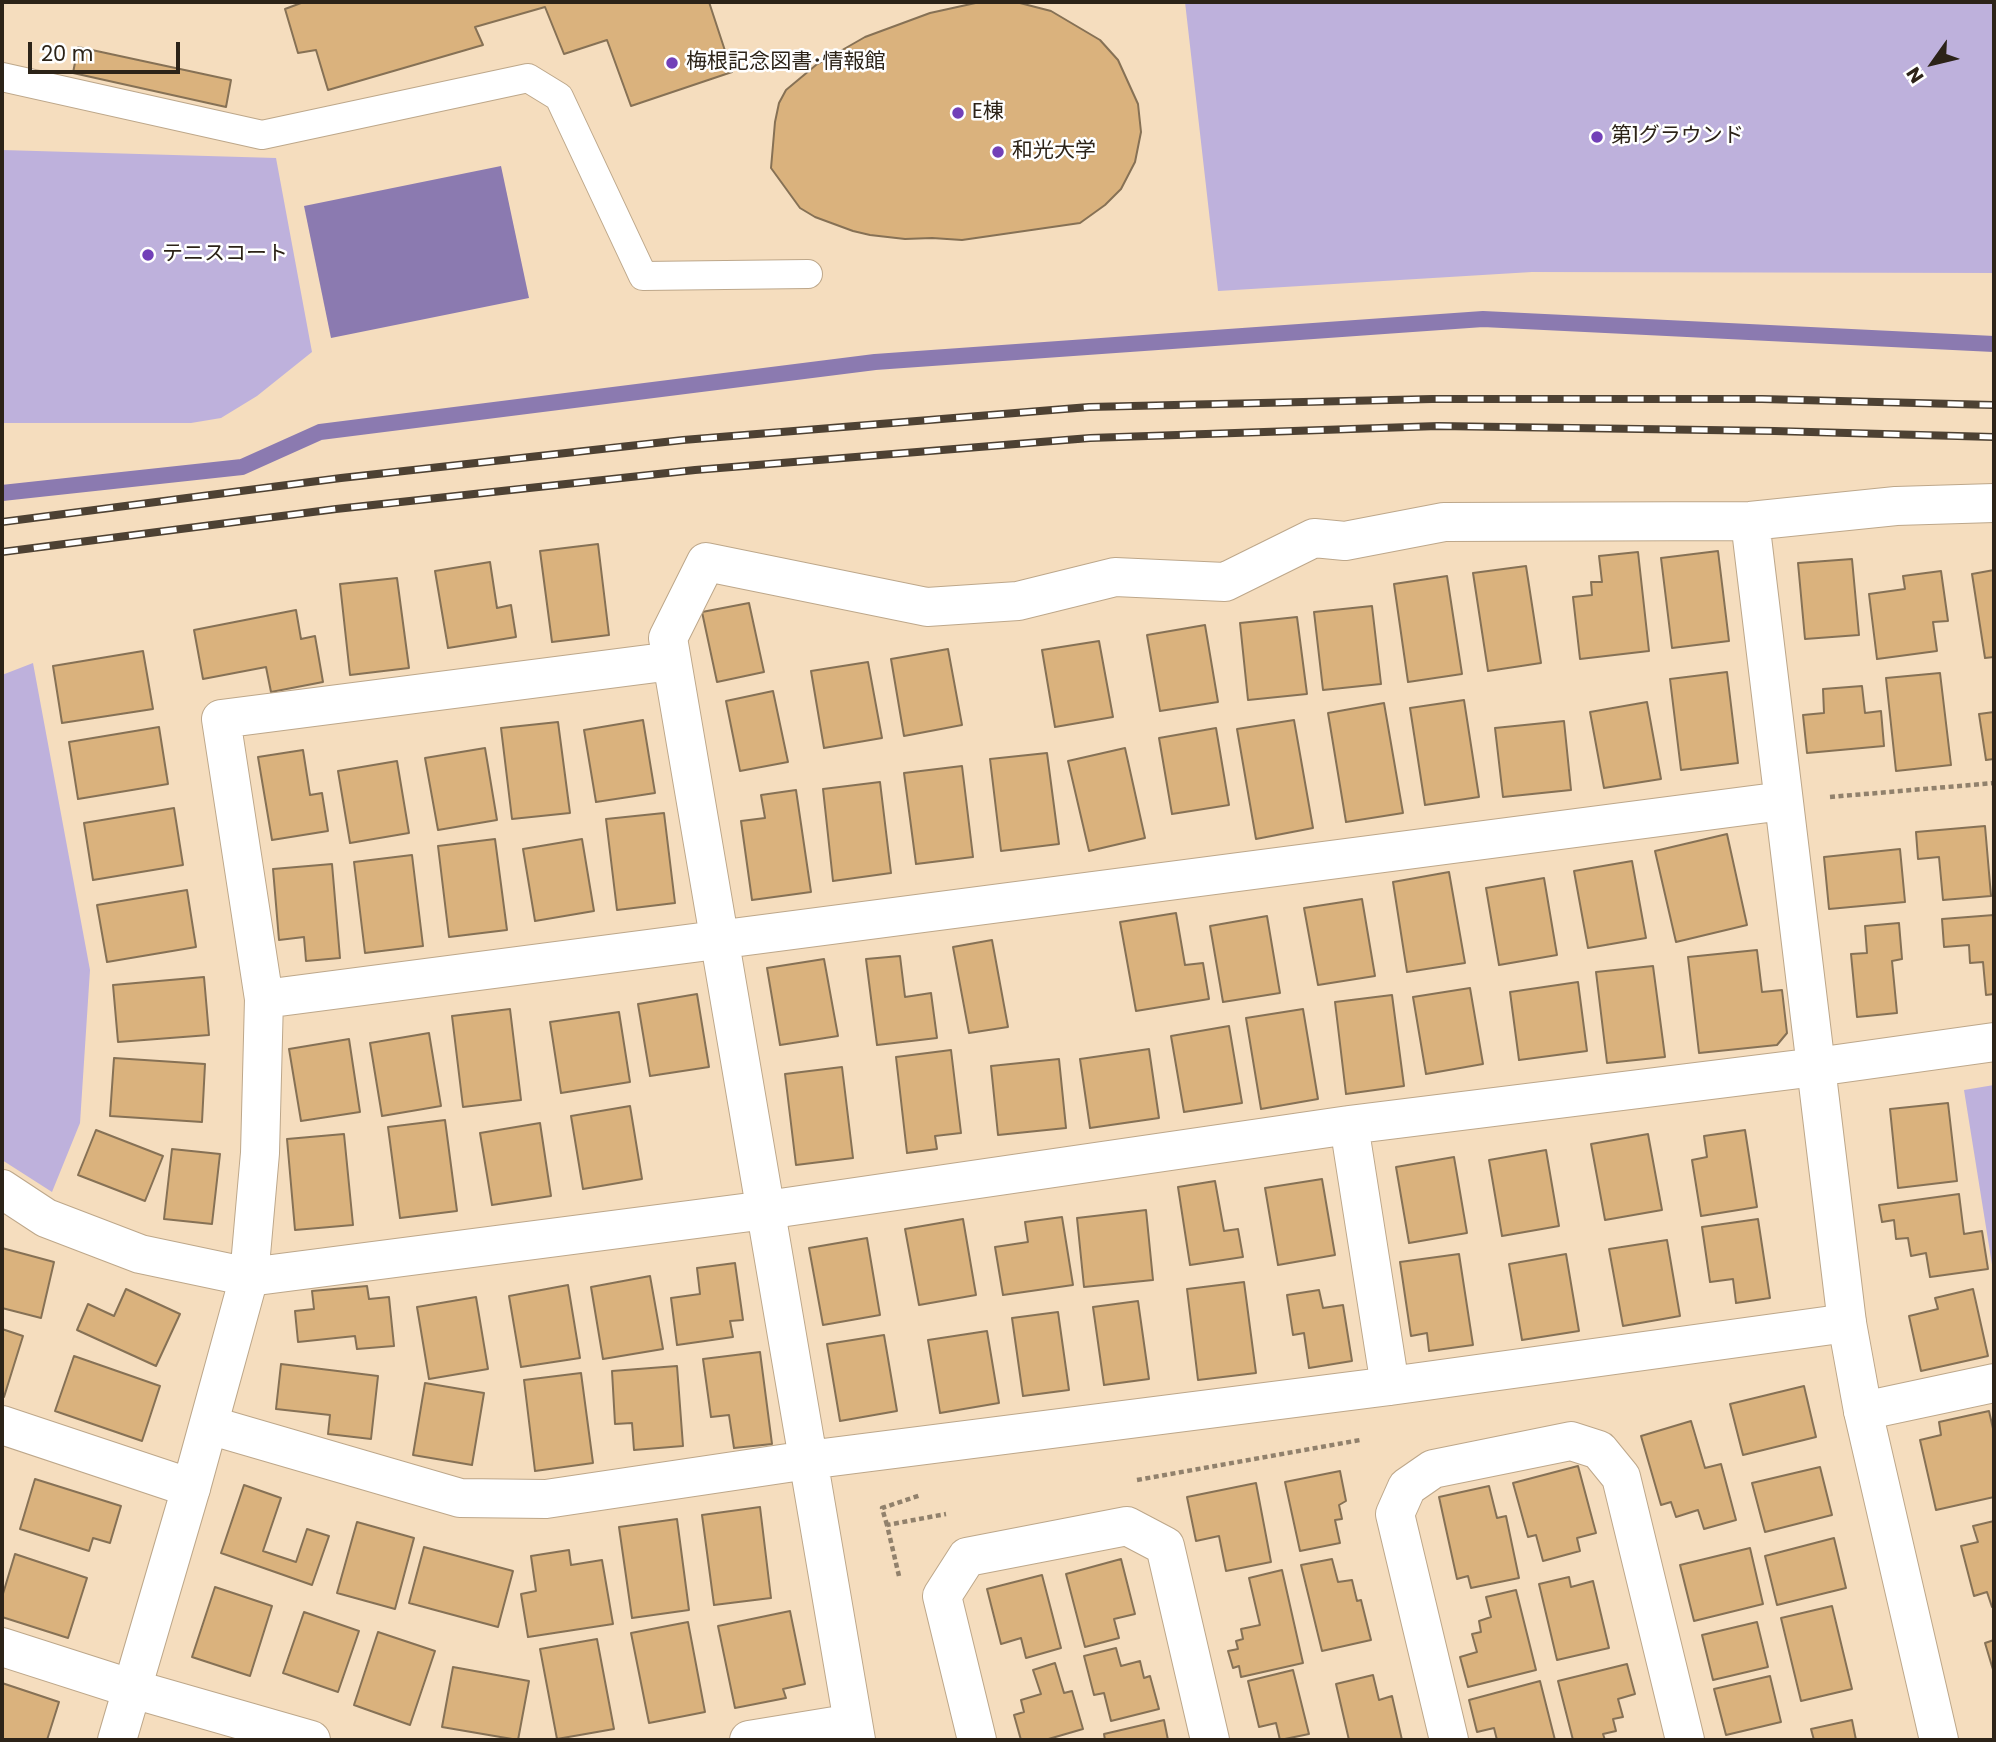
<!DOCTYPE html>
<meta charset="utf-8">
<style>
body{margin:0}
#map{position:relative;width:1996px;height:1742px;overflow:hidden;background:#f5ddbe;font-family:Poppins,sans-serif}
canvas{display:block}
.frame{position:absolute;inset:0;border:4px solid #2c2318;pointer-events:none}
.north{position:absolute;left:1898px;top:28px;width:70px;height:70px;-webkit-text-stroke:5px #fff;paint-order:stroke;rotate:236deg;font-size:19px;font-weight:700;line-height:28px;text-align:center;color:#2c2318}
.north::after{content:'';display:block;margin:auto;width:24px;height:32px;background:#2c2318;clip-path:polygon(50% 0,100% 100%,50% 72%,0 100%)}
.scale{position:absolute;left:28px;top:42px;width:152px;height:32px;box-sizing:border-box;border:4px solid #2c2318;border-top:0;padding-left:9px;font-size:21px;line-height:24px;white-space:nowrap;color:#2c2318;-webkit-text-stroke:5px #fff;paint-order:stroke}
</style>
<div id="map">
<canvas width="1996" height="1742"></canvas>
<div class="frame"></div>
<div class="north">N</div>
<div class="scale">20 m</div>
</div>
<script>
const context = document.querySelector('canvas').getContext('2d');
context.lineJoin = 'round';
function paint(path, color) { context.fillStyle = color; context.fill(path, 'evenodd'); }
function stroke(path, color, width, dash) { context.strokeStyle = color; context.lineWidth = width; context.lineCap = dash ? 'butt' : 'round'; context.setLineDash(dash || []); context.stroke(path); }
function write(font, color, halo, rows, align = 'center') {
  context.font = font + ' Poppins,"Noto Sans JP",sans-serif'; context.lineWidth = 5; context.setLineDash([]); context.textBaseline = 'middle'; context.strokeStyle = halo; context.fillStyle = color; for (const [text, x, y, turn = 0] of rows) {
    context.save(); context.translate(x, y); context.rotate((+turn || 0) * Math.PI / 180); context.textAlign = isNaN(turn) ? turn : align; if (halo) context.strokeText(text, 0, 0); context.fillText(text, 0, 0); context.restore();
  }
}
paint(new Path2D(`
 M1185 2H1994V273L1532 272 1218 291Z
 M2 150 276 158 312 352 257 396 221 418 191 423H2Z
 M33 663 90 970 80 1123 52 1192 2 1160V675Z
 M1994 1085V1277L1964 1090Z`), '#beb1dc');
paint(new Path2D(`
 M501 166 529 298 331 338 304 206Z`), '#8b7ab0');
stroke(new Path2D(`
 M2 493 242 467 320 432 875 362 1483 319 1994 344`), '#8b7ab0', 16);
const building = new Path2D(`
 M300 2H709L732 72 631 106 607 40 564 54 545 7 475 27 483 45 328 90 316 50 298 53 285 9 301 3Z
 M980 2H1016L1051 11 1100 40 1118 60 1138 104 1141 132 1135 162 1121 189 1105 205 1080 223 962 240 932 238 905 239 870 235 853 231 815 217 800 208 771 168 775 122 779 103 786 90 816 65 865 37 930 13Z
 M78 47 231 80 226 107 73 73Z
 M598 544 609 635 552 642 540 551Z
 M1718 551 1729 641 1672 648 1661 558Z
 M1638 552 1649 651 1580 659 1573 597 1592 595 1591 582H1602L1599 556Z
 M1852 559 1859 635 1805 639 1798 563Z
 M490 562 497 608 511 605 516 637 448 648 435 571Z
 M1526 566 1541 663 1488 671 1473 573Z
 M1994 570V657L1985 658 1972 574Z
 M1941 571 1948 621 1933 622 1937 651 1877 659 1869 594 1905 589 1903 576Z
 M1447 576 1462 674 1408 682 1394 584Z
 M397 578 409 668 350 675 340 584Z
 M749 603 764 672 717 682 702 612Z
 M1372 606 1381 684 1323 690 1314 612Z
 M296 610 301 639 315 636 323 682 271 692 266 667 203 679 194 630Z
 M1297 617 1307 694 1248 700 1240 623Z
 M1205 625 1218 702 1160 711 1147 635Z
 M1099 641 1113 717 1055 727 1042 650Z
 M948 649 962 725 904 736 891 659Z
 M143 651 153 709 62 723 53 666Z
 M868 662 882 738 824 748 811 671Z
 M1727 672 1738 763 1681 770 1670 679Z
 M1940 673 1951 765 1896 771 1886 678Z
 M1862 686 1865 713 1881 711 1884 746 1807 753 1803 715 1824 713 1823 689Z
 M773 691 788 762 740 771 726 701Z
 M1464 700 1479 797 1425 805 1410 708Z
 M1647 702 1661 779 1604 788 1590 712Z
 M1384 703 1403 813 1346 822 1328 713Z
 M1994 712V759L1986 760 1979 714Z
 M643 720 655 793 596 802 584 730Z
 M1294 720 1313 828 1256 839 1237 729Z
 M1564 721 1571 790 1503 797 1495 728Z
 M558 722 570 813 512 819 501 728Z
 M159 727 168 784 78 799 69 742Z
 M1216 728 1229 805 1172 814 1159 738Z
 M485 748 497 820 438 830 425 758Z
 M1125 748 1145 838 1089 851 1068 761Z
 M303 750 310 795 322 793 328 831 272 840 258 757Z
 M1047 753 1059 844 1001 851 990 759Z
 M397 761 409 833 350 843 338 771Z
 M962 766 973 857 916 864 904 773Z
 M880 782 891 873 833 881 823 789Z
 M796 790 811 892 752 900 741 821 765 818 761 795Z
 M174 808 183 865 93 880 84 823Z
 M664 813 675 903 617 910 606 819Z
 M1985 826 1991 896 1943 900 1939 857 1918 859 1916 832Z
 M1727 834 1747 925 1676 942 1655 851Z
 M495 839 507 930 449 937 438 846Z
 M582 839 594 911 535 921 523 849Z
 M1900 849 1905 902 1829 909 1824 857Z
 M412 855 423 946 365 953 354 862Z
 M1632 861 1646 938 1588 948 1574 871Z
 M332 864 340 958 306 961 304 937 279 940 273 869Z
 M1449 872 1465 963 1407 972 1393 882Z
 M1544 878 1557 955 1499 965 1486 888Z
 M187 890 196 947 107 962 97 905Z
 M1362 899 1375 976 1318 985 1304 908Z
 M1176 913 1185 965 1203 963 1209 999 1136 1011 1120 922Z
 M1994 915V994L1986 995 1983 962 1970 963 1969 945 1944 947 1942 919Z
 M1267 916 1280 993 1223 1002 1210 926Z
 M1899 923 1902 959 1892 961 1897 1013 1857 1017 1851 954 1867 953 1865 926Z
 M992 940 1008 1027 969 1033 953 947Z
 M1757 950 1762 992 1782 990 1787 1033 1777 1045 1699 1053 1688 957Z
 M900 956 905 997 931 993 937 1038 877 1045 866 959Z
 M824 959 838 1036 780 1045 767 968Z
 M1653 966 1665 1057 1607 1063 1596 972Z
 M204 977 209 1035 118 1042 113 985Z
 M1578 982 1587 1051 1519 1060 1510 992Z
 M1470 988 1483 1064 1426 1074 1413 997Z
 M697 994 709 1067 650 1076 638 1004Z
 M1392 995 1404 1086 1346 1094 1335 1002Z
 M510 1009 521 1100 463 1107 452 1016Z
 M1303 1009 1318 1099 1261 1109 1246 1018Z
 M619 1012 630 1082 561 1093 550 1022Z
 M1229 1026 1242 1103 1184 1112 1171 1036Z
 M429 1033 441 1106 382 1116 370 1043Z
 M349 1039 360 1112 301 1121 289 1049Z
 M1149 1049 1159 1118 1090 1128 1080 1059Z
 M951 1050 961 1133 935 1136 937 1149 907 1153 896 1057Z
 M114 1058 205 1064 202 1122 110 1116Z
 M1059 1059 1066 1128 998 1135 991 1066Z
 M842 1067 853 1158 796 1165 785 1074Z
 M1948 1103 1957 1181 1898 1188 1890 1109Z
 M630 1106 642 1179 583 1189 571 1116Z
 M445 1120 457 1211 400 1218 388 1127Z
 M540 1123 551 1196 492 1205 480 1133Z
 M96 1130 163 1156 145 1201 78 1175Z
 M1745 1130 1757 1207 1701 1216 1692 1160 1707 1157 1704 1136Z
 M344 1134 353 1225 295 1230 287 1139Z
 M1648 1134 1662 1210 1605 1220 1591 1144Z
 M172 1149 220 1154 212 1224 164 1219Z
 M1546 1150 1559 1226 1502 1236 1489 1160Z
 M1454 1157 1467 1233 1409 1243 1396 1167Z
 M1322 1179 1335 1255 1278 1265 1265 1188Z
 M1215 1181 1224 1231 1238 1229 1243 1257 1190 1265 1178 1187Z
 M1959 1194 1964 1234 1982 1231 1988 1269 1930 1277 1926 1253 1911 1256 1908 1238 1896 1239 1894 1220 1882 1222 1879 1205Z
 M1146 1210 1153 1280 1084 1287 1077 1218Z
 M1062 1217 1073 1285 1003 1295 995 1247 1028 1242 1025 1222Z
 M963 1219 976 1295 919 1305 905 1229Z
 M1758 1219 1770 1298 1736 1303 1733 1279 1710 1282 1702 1227Z
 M867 1238 880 1315 823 1325 809 1248Z
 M1667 1240 1680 1316 1623 1326 1609 1249Z
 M2 1248 54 1262 41 1318 2 1308Z
 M1459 1254 1473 1345 1429 1351 1427 1333 1411 1336 1400 1262Z
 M1566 1254 1579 1331 1522 1340 1509 1264Z
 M735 1263 743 1320 730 1321 733 1337 677 1345 671 1298 700 1294 697 1268Z
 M650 1276 663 1349 603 1359 591 1287Z
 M1244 1282 1256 1373 1198 1380 1187 1289Z
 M568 1285 580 1358 521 1367 509 1296Z
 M367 1286 369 1299 389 1297 394 1346 357 1349 355 1336 298 1342 295 1311 314 1309 312 1291Z
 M126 1289 180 1314 156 1366 77 1330 88 1304 114 1316Z
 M1973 1289 1988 1356 1921 1371 1909 1316 1938 1309 1935 1298Z
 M1319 1290 1323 1308 1343 1305 1352 1361 1309 1368 1304 1333 1293 1335 1287 1295Z
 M476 1297 488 1369 429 1379 417 1307Z
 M1138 1301 1149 1379 1104 1385 1093 1307Z
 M1058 1312 1069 1390 1023 1396 1012 1318Z
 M2 1329 23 1336 4 1397 2 1396Z
 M987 1331 999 1403 940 1413 928 1340Z
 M884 1335 897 1411 840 1421 827 1344Z
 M760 1352 772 1444 734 1448 729 1415 711 1417 703 1359Z
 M74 1356 160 1386 142 1441 55 1411Z
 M281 1364 378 1376 371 1439 328 1434 330 1415 276 1409Z
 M677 1366 683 1446 634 1450 632 1423 615 1424 612 1371Z
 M581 1373 593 1463 535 1471 524 1380Z
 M425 1383 484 1393 472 1465 413 1455Z
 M1804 1386 1816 1437 1743 1455 1730 1404Z
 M1989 1411 1994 1433V1497L1936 1510 1920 1440 1941 1435 1939 1422Z
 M1691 1421 1705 1468 1721 1464 1736 1520 1704 1529 1698 1510 1676 1517 1671 1502 1661 1505 1641 1436Z
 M1578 1466 1596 1533 1577 1538 1580 1551 1543 1561 1536 1535 1528 1537 1513 1483Z
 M1820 1467 1832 1515 1765 1532 1752 1483Z
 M1340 1471 1346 1501 1339 1505 1342 1519 1335 1520 1340 1543 1300 1551 1285 1482Z
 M35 1479 121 1506 110 1543 93 1538 89 1551 20 1529Z
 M1256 1483 1271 1562 1226 1571 1219 1536 1196 1541 1187 1497Z
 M244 1485 281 1498 263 1551 296 1562 307 1529 329 1536 312 1585 221 1553Z
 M1489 1486 1497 1518 1506 1516 1519 1578 1471 1588 1468 1576 1457 1579 1439 1497Z
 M760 1507 771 1598 714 1605 702 1515Z
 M677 1519 689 1610 632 1618 619 1527Z
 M1994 1521V1607H1992L1987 1592 1974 1596 1961 1546 1978 1542 1973 1526Z
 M357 1522 414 1538 395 1609 337 1593Z
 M1834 1538 1846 1588 1777 1605 1765 1556Z
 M424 1547 513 1571 498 1627 409 1603Z
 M1750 1548 1763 1604 1694 1621 1680 1565Z
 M569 1550 571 1565 602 1560 613 1624 528 1637 521 1594 536 1591 531 1556Z
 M15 1554 87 1578 68 1638 2 1617V1597Z
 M1121 1559 1135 1614 1114 1619 1119 1638 1085 1647 1066 1574Z
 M1332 1559 1338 1582 1352 1580 1357 1601 1361 1600 1371 1640 1322 1651 1301 1565Z
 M1282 1570 1303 1663 1241 1677 1239 1666 1233 1668 1228 1651 1238 1649 1236 1641 1243 1639 1241 1629 1260 1625 1249 1578Z
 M1042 1575 1061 1648 1026 1658 1021 1638 1001 1644 987 1589Z
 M1569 1577 1571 1587 1593 1581 1609 1648 1557 1660 1539 1584Z
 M215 1587 272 1606 250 1676 192 1657Z
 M1516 1590 1536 1670 1468 1687 1460 1657 1477 1652 1472 1634 1481 1632 1479 1621 1491 1617 1486 1597Z
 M1832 1606 1852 1689 1801 1701 1781 1618Z
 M790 1611 805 1684 783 1689 786 1698 735 1708 718 1626Z
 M304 1612 359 1631 338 1692 283 1673Z
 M688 1622 705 1712 649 1723 631 1633Z
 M1757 1622 1768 1667 1713 1680 1702 1635Z
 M378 1632 435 1651 410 1725 354 1705Z
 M597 1639 614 1729 557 1739 540 1649Z
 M1994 1640V1673L1985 1643Z
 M1116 1648 1121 1666 1140 1661 1144 1678 1150 1676 1159 1709 1111 1721 1104 1693 1094 1695 1084 1656Z
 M1055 1663 1064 1693 1072 1691 1083 1729 1045 1740H1021L1014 1715 1024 1712 1021 1700 1041 1694 1033 1670Z
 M1627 1664 1635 1694 1618 1699 1623 1717 1613 1719 1616 1731 1603 1734 1605 1740H1573L1558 1681Z
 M453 1667 529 1681 518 1740 442 1727Z
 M1293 1670 1309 1734 1280 1740 1276 1723 1259 1727 1248 1681Z
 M1373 1675 1379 1700 1392 1696 1402 1740H1349L1336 1684Z
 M1770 1676 1781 1722 1726 1735 1714 1689Z
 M1540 1681 1555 1740H1497L1494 1728 1477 1732 1469 1700Z
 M2 1683 59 1702 47 1740H2Z
 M1164 1720 1168 1740H1105L1104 1734Z
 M1852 1720 1856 1740H1814L1811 1729Z`);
paint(building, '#dab27d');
stroke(building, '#867155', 2);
const service = new Path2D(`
 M2 77 262 135 528 78 559 97 643 276 808 274`);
const minor = new Path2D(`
 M264 999 1783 801
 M1349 1125 1390 1386
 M2 1189 46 1218 140 1254 249 1277 766 1210 1349 1125 1816 1067 1750 521
 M249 1277 260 1153 264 999 221 719 672 661
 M1863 1411 1994 1383
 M2 1425 191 1488
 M209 1425 460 1498 546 1499 808 1460 1390 1386 1847 1323
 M2 1647 133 1689 311 1740
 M749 1740 853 1723
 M856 1740 668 638 706 562 927 607 1018 601 1115 577 1225 582 1314 538 1345 541 1444 522 1750 521 1896 506 1994 503
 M977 1740 942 1596 967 1557 1127 1526 1165 1546 1210 1740
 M1449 1740 1395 1514 1407 1487 1433 1469 1571 1441 1599 1450 1621 1477 1685 1740`);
const tertiary = new Path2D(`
 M117 1740 191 1488 249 1277
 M1939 1740 1863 1411 1847 1323 1816 1067 1994 1042`);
stroke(service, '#bda78a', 30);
stroke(minor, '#bda78a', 40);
stroke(tertiary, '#bda78a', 40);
stroke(new Path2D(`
 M1830 797 1994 783
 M1137 1480 1360 1440
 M887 1525 882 1508 921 1495
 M899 1576 887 1525 946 1514`), '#91816c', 4.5, [5, 3.5]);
stroke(service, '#fff', 28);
stroke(minor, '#fff', 38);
stroke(tertiary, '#fff', 38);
const rail = new Path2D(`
 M2 522 341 478 683 440 1089 407 1432 399H1762L1994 405
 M2 552 336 509 695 470 1090 438 1438 426 1774 431 1994 437`);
stroke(rail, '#4d4133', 8);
stroke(rail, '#fff', 5, [16]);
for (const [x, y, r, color] of [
 [672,63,7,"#7240b8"],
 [958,113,7,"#7240b8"],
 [1597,137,7,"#7240b8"],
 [998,152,7,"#7240b8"],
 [148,255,7,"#7240b8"]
]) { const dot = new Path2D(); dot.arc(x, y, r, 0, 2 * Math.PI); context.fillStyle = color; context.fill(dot); stroke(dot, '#fff', 2.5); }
write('21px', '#2c2318', '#fff', [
 ["梅根記念図書･情報館",686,63],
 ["E棟",972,113],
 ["第1グラウンド",1611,137],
 ["和光大学",1012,152],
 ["テニスコート",162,255]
], 'left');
</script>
